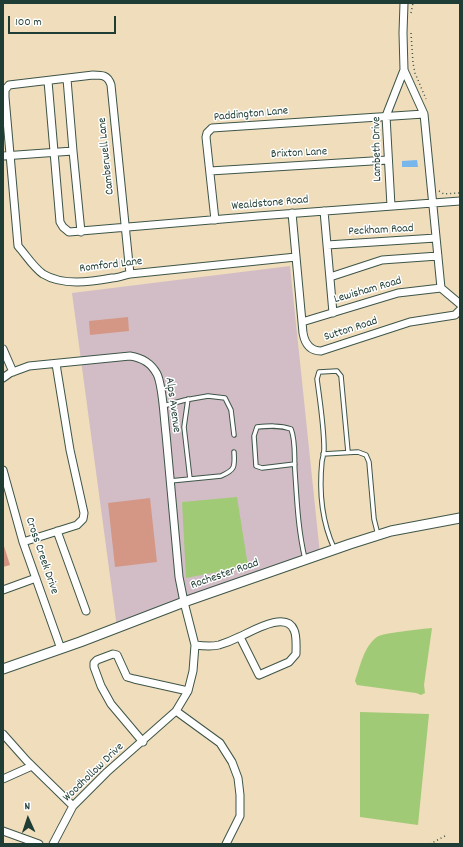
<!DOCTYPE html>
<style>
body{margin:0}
#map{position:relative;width:463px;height:847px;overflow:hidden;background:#efddbb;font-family:Dekko,sans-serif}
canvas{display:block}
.frame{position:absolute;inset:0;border:4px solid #1f3d34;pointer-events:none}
.north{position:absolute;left:8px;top:799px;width:40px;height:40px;-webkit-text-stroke:3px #fff;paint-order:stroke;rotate:357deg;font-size:11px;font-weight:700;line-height:16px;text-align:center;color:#1f3d34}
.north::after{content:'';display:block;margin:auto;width:14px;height:18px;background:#1f3d34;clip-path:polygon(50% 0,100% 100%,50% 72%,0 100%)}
.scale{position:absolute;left:8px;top:16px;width:108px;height:18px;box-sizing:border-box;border:2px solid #1f3d34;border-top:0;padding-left:5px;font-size:12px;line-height:14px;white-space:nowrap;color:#1f3d34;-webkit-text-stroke:3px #fff;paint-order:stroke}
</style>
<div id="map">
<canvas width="463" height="847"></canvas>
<div class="frame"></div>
<div class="north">N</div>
<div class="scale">100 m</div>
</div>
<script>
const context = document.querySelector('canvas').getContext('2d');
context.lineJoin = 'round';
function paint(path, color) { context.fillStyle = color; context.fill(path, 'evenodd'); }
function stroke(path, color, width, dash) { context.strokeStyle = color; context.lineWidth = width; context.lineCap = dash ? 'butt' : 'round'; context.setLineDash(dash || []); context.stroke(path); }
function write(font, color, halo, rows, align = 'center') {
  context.font = font + ' Dekko,sans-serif'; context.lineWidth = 3; context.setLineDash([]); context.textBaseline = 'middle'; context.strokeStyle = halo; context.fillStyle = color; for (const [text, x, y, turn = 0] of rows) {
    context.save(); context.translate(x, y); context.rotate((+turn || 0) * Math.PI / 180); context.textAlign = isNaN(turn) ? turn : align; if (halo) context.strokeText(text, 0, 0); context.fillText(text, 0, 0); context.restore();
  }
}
paint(new Path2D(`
 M290 266 320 554 117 628 72 293Z`), '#d2bdc6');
paint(new Path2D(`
 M237 497 248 566 186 578 182 502Z
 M432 628 424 685 425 693 421 695 416 693 357 685 355 681C360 667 364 646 377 637 381 633 423 629 432 628Z
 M360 712 429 714 418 825 360 817Z`), '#a1ca76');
paint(new Path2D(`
 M417 160 418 167H402V161Z`), '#78b7ec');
paint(new Path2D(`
 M128 317 129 331 90 335 89 321Z
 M150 498 157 562 115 567 108 503Z
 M3 546H4L10 565 3 567Z`), '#d49786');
const service = new Path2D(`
 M188 399 184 427 190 479
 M163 406 185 400 208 396 225 398 231 410 234 435
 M323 454 358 452 366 455 369 462 374 519 378 535
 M295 464 262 468 256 466 254 436 257 427C268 426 280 425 291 429 296 441 294 459 295 472 297 502 298 529 305 559
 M170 481 221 476C235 470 235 467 234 452
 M334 548C322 522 319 491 322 461 323 457 324 454 324 449 324 426 320 402 317 379L319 372 337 371 341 376 348 452`);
const minor = new Path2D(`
 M404 3 403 33 404 70 424 114 441 288
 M67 79 73 151 81 232
 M48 81 60 222 63 227 69 232 258 216 460 201
 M3 156 73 151
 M210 171 388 160
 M391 206 386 116 404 70
 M324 211 333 313
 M292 213 303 333C305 344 310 351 321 351L410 322 455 315 460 310
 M215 220 206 137 207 133 212 128 424 114
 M327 245 436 238
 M130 274 111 85C108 75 102 75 93 75L9 85 5 90V97L18 246C26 255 33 267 43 274 63 286 90 282 112 278 119 278 124 275 130 274L296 257
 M330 277 382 260 438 256
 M302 322 398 293 441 288 460 304
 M3 349 13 372
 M3 378 10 373 29 366 130 356C143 358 151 363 157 374 163 386 164 419 166 434 170 482 175 529 179 577L184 602 195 645 193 671 188 691 176 711 107 772 73 806 53 844
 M3 470 23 542 61 649
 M57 531 86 611
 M23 542 77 525 83 519 84 513 70 450 56 364
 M3 590 36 578
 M195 645C203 646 211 647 219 645 226 643 233 640 239 637 251 632 286 610 294 630 297 636 296 647 296 654L289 662 259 675 240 637
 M176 711 220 743 232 762 238 778 240 795V816L226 844
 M3 734 27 761 73 806
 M143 742 111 704 101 686 94 667V663L97 660 113 654 117 655 127 677 134 679 188 691
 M3 779 32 766
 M3 831 39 844`);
const tertiary = new Path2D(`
 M3 669 80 642 184 602 350 544 391 531 460 518`);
stroke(service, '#3e5548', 5.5);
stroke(minor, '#3e5548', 9);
stroke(tertiary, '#3e5548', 11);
stroke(new Path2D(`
 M411 13 413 3
 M411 33 413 63 415 73 426 99
 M439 191 444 194 460 193
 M430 844 445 836`), '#3e5548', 1.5, [1, 3]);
stroke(service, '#fff', 3.5);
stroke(minor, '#fff', 7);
stroke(tertiary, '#fff', 9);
write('12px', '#1f3d34', '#fff', [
 ["Paddington Lane",251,115,-5],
 ["Lambeth Drive",378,149,-91],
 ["Brixton Lane",299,154,-3],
 ["Camberwell Lane",107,156,-96],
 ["Wealdstone Road",270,204,-5],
 ["Peckham Road",381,231,-3],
 ["Romford Lane",111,266,-7],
 ["Lewisham Road",368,291,-16],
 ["Sutton Road",351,330,-18],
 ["Alps Avenue",172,405,82],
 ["Cross Creek Drive",41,556,71],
 ["Rochester Road",225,575,-19],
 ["Woodhollow Drive",94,773,-44]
]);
</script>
